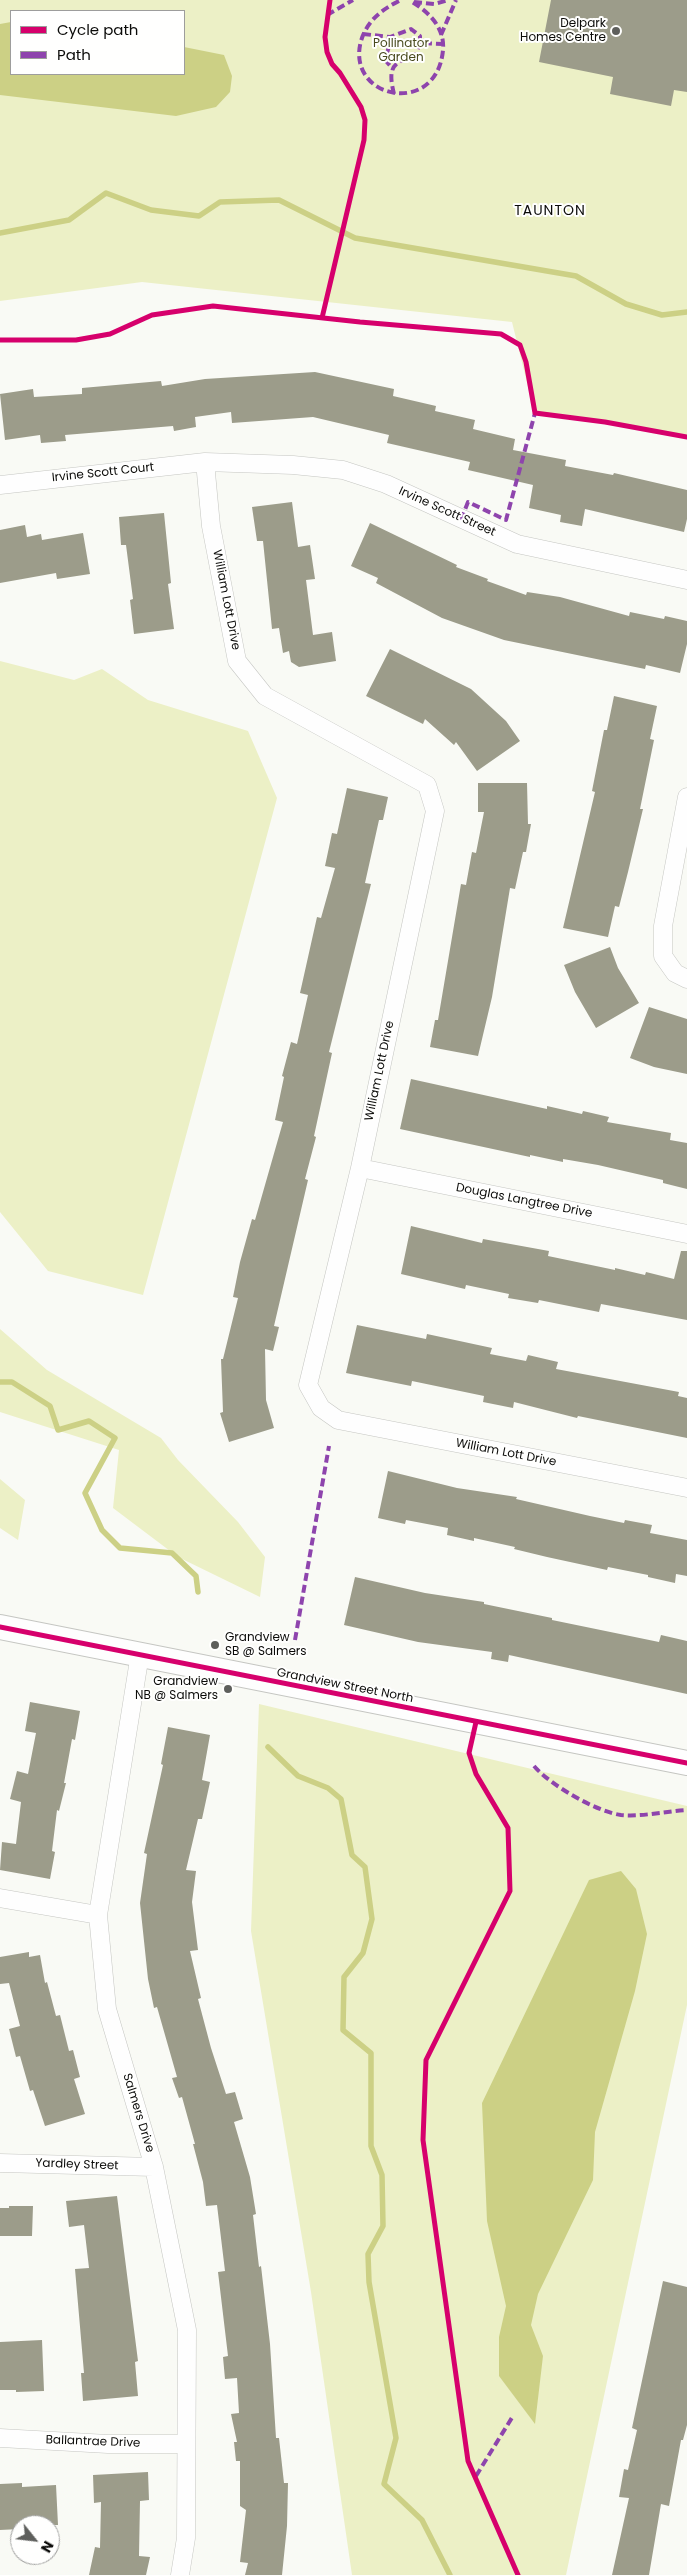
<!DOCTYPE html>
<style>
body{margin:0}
#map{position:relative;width:687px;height:2575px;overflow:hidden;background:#f9faf5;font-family:Poppins,sans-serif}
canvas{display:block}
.legend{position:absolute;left:10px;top:10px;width:175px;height:65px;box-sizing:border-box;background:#fffffe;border:1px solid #9d9d9c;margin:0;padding:6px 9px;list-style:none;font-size:15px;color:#0b0b09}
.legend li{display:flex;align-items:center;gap:10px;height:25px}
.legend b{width:25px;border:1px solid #9d9d9c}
.north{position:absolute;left:10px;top:2515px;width:50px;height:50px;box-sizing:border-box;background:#fffffe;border:1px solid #9d9d9c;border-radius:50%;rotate:119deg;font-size:14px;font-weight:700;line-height:20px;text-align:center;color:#0b0b09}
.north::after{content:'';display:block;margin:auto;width:18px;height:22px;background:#5e5f5c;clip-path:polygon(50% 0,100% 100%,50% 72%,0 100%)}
</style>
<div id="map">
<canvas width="687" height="2575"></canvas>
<ul class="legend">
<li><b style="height:6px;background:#d6006c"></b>Cycle path</li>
<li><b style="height:6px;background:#8e44ad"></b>Path</li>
</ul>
<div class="north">N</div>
</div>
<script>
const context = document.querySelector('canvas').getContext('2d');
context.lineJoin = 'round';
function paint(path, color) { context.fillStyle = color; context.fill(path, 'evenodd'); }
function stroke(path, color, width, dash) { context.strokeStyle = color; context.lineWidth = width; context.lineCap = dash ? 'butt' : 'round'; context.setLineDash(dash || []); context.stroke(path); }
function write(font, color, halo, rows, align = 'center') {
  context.font = font + ' Poppins,sans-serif'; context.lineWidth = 4; context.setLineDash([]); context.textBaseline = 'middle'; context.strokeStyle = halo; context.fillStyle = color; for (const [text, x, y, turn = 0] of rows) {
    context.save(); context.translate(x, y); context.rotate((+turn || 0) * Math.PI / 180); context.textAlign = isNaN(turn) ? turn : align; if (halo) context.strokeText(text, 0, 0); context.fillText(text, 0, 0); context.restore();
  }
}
paint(new Path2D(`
 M0 0H687V437L534 411 512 322 142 282 0 301ZM11 11H184V74H11Z
 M0 661 74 680 102 669 148 700 248 731 277 798 143 1295 48 1271 0 1212Z
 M0 1329 47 1370 161 1438 178 1460 238 1522 265 1557 260 1597 178 1557 113 1508 119 1450 0 1412Z
 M0 1479 25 1500 18 1540 0 1528Z
 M259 1704 687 1806V2005L566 2575H352L311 2292 251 1931Z`), '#ecf0c6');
paint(new Path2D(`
 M11 22V74H184V47L224 55 232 76 230 92 216 107 176 116 0 95V24Z
 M621 1871 636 1889 647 1934 635 1991 595 2132 593 2180 538 2294 531 2325 543 2356 535 2424 499 2376V2337L506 2306 487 2221 482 2103 589 1880Z`), '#ccd085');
stroke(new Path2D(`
 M0 233 69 220 106 193 151 210 199 216 220 202 279 200 355 238 576 276 626 304 662 315 687 312
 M0 1382H12L50 1406 58 1430 89 1421 115 1438 85 1493 102 1530 120 1548 172 1553 196 1576 198 1592
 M268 1747 298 1776 328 1788 341 1799 352 1855 365 1867 372 1919 363 1953 344 1977 343 2030 371 2053V2146L382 2175 383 2226 368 2254 369 2282 396 2438 384 2484 422 2520 450 2575`), '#ccd085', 5.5);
paint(new Path2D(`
 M551 0H687V92L674 90 671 106 610 94 613 77 539 62Z
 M315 372 394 389 393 396 436 406 435 411 475 420 473 429 515 439 513 450 566 460 565 466 613 475 614 473 687 490V519L684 532 585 509 582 526 560 522 561 515 529 508 533 485 468 470 470 462 387 443 389 435 313 417 232 423 231 412 195 417 196 427 174 431 173 426 65 435 66 441 41 443 40 435 5 440 0 394 33 389 34 397 82 394V388L161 381 162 386 205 379Z
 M292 502 298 547 310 545 315 579 306 580 313 635 332 632 336 661 299 667 291 662 289 651 283 653 279 628 272 629 263 541H257L252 507Z
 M164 513 171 583 168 584 174 629 134 634 130 600 133 599 126 545H121L119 517Z
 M370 523 457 565 456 567 488 579 487 581 526 595 527 592 560 597 629 616 630 612 664 619 665 616 687 621V644L680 673 646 665 645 669 504 640 442 618 376 583 378 578 351 566Z
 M25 525 27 537 41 534 42 540 83 533 90 574 57 579 56 573 0 583V530Z
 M390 649 471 689 506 721 520 741 477 771 456 742 454 745 425 719 423 724 366 696Z
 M614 696 657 706 650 739 654 740 640 809H643L628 872 619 907 615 906 608 937 563 928 595 792 592 791 604 730H607Z
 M478 783H527L528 824H531L526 852H523L515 889 510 888 492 997 478 1056 430 1047 435 1020H438L461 884 466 885 472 852 476 853 484 812H478Z
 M347 788 388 797 383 820H379L365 883 371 884 329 1052 332 1053 314 1136 316 1137 305 1179 308 1180 274 1326 279 1327 273 1351 265 1349 266 1400 274 1428 229 1442 220 1413 223 1412 221 1359H223L238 1298 233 1297 240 1262 252 1219 255 1220 283 1122 275 1120 284 1077 282 1076 291 1042 297 1044 308 995 300 993 317 917 321 918 335 868 325 866 332 833 337 834Z
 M610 947 618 968 639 1003 596 1028 575 992 564 965Z
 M649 1007 687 1019V1074L654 1067 630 1058Z
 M411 1079 547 1109V1106L582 1114 583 1111 609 1117 607 1122 671 1133 670 1140 687 1143V1189L663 1183V1180L598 1165 563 1159V1162L530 1155V1157L400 1129Z
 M411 1226 482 1243 483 1239 549 1251 548 1256 615 1270V1268L645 1275 646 1272 674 1279 681 1251H687V1320L601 1304 599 1312 539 1300 538 1303 508 1298 509 1294 466 1285 465 1289 401 1274Z
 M357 1325 426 1339 427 1334 492 1348 490 1354 526 1361 528 1355 558 1362 556 1369 679 1392 678 1396 687 1398V1438L578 1416 577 1418 514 1402 513 1408 483 1402 484 1396 412 1381 411 1386 346 1373Z
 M388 1471 457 1488 517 1497 516 1499 590 1516 624 1523 625 1520 652 1525 650 1533 687 1540V1576L676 1574 675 1583 648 1577V1575L608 1567 607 1570 547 1557 514 1549 515 1547 474 1538V1541L447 1535 448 1528 406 1520 405 1524 378 1518Z
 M355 1577 425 1593 484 1602V1604L552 1618V1620L659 1642 661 1635 687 1641V1694L509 1655 508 1662 491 1659 492 1652 418 1642 344 1625Z
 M30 1702 80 1711 75 1740 72 1739 64 1783H66L59 1811 57 1810 52 1851 55 1852 50 1879 0 1870 2 1842 16 1844 21 1802 10 1799 17 1771 28 1774 36 1733 25 1731Z
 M168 1727 210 1735 202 1780 210 1782 202 1819H198L186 1870 196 1871 192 1902 198 1950 190 1951 201 1998 198 1999 211 2048 226 2094 235 2092 243 2119 234 2122 250 2177 256 2214 253 2215 259 2267 261 2266 270 2344 276 2438H279L284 2483H288L287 2526 282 2575H245L248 2563 240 2562 246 2510 240 2506V2461H236L234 2442H237L231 2414 239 2413 237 2378 225 2379 223 2357 228 2356 218 2272 225 2271 217 2205 206 2206 203 2182 193 2144H195L182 2097 179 2098 172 2078 177 2077 157 2007 154 2008 148 1979 140 1903 147 1854 144 1853 163 1765 161 1764Z
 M29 1952V1957L40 1955 45 1983 47 1982 56 2016 60 2015 69 2051 73 2050 80 2077 74 2079 85 2114 45 2126 33 2090 30 2091 20 2056 16 2057 9 2029 20 2026 9 1983 0 1984V1957Z
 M117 2196 138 2361 135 2362 138 2396 83 2401 81 2373H84L75 2269 89 2268 84 2225 69 2227 66 2201Z
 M9 2206H33L32 2236H0V2208H9Z
 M663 2281 687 2287V2425L683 2440H681L669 2506 661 2504 649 2575H612L629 2498 619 2497 624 2469 628 2470 637 2430 632 2428Z
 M42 2340 44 2391 16 2392V2390H0V2342Z
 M148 2472 149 2500 140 2501 139 2556 150 2557 146 2575H89L95 2547 100 2548 101 2502 94 2503 93 2475Z
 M22 2483V2487L56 2485 58 2525H20V2529L0 2530V2484Z`), '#9c9c8a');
const street = new Path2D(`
 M205 462 211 526 237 661 265 696 427 785 435 811 360 1168 308 1385 321 1408 338 1420 687 1488
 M0 485 205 462 293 465 343 470 386 484 517 544 687 580
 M687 797 663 926V956L675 973 687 979
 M360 1168 687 1234
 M140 1654 98 1915 107 2009 154 2167 187 2330 186 2538 180 2575
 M0 1898 98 1915
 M0 2163 154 2167
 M0 2438 108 2444H186`);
const secondary = new Path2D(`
 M0 1627 687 1763`);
stroke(street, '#c5c6c2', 19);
stroke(secondary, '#c5c6c2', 26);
stroke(street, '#fefefe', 18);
stroke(secondary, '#fefefe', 24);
stroke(new Path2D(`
 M399 1C381 10 367 21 361 41 345 99 437 118 443 50 445 28 429 12 412 2
 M414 2 434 4 449 0
 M327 15 353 0
 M363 34 390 37 411 29 420 36V43L443 44
 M441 35 456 0
 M392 36 385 60 393 69
 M394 94C388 70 391 61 415 57L420 43
 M461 520 468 502 506 520 535 413
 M295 1640 329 1446
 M534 1766C550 1785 597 1812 621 1815 643 1817 666 1811 687 1810
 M476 2476 513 2416`), '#8e44ad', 4, [8, 4]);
stroke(new Path2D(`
 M322 318 364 140 365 120 361 107 340 73 332 64 327 52 325 37 330 0
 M0 340H76L110 334 152 315 213 306 360 322 501 334 520 345 526 362 535 413 605 422 687 437
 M0 1627 687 1763
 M476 1722 469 1753 476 1774 508 1828 510 1891 426 2060 423 2140 468 2461 518 2575`), '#d6006c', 5);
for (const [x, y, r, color] of [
 [616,31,5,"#5e5f5c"],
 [215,1645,5,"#5e5f5c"],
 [228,1689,5,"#5e5f5c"]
]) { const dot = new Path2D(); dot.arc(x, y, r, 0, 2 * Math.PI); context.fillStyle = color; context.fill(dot); stroke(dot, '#fffffe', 2); }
write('12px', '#0b0b09', '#fffffe', [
 ["Delpark",606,24],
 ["Homes Centre",606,38],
 ["Grandview",225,1638,"left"],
 ["SB @ Salmers",225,1652,"left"],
 ["Grandview",218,1682],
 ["NB @ Salmers",218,1696]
], 'right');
write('12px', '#484a1e', '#fffffe', [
 ["Pollinator",401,44],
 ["Garden",401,58]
]);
write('12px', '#0b0b09', '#fffffe', [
 ["Irvine Scott Court",103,473,-6],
 ["Irvine Scott Street",447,512,24],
 ["William Lott Drive",226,600,79],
 ["William Lott Drive",380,1071,-78],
 ["Douglas Langtree Drive",524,1201,11],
 ["William Lott Drive",506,1453,11],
 ["Grandview Street North",345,1686,11],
 ["Salmers Drive",138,2113,73],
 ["Yardley Street",77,2165,2],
 ["Ballantrae Drive",93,2442,2]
]);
context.letterSpacing = '1px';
write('14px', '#0b0b09', '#fffffe', [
 ["TAUNTON",550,211]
]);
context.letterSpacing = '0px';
</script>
